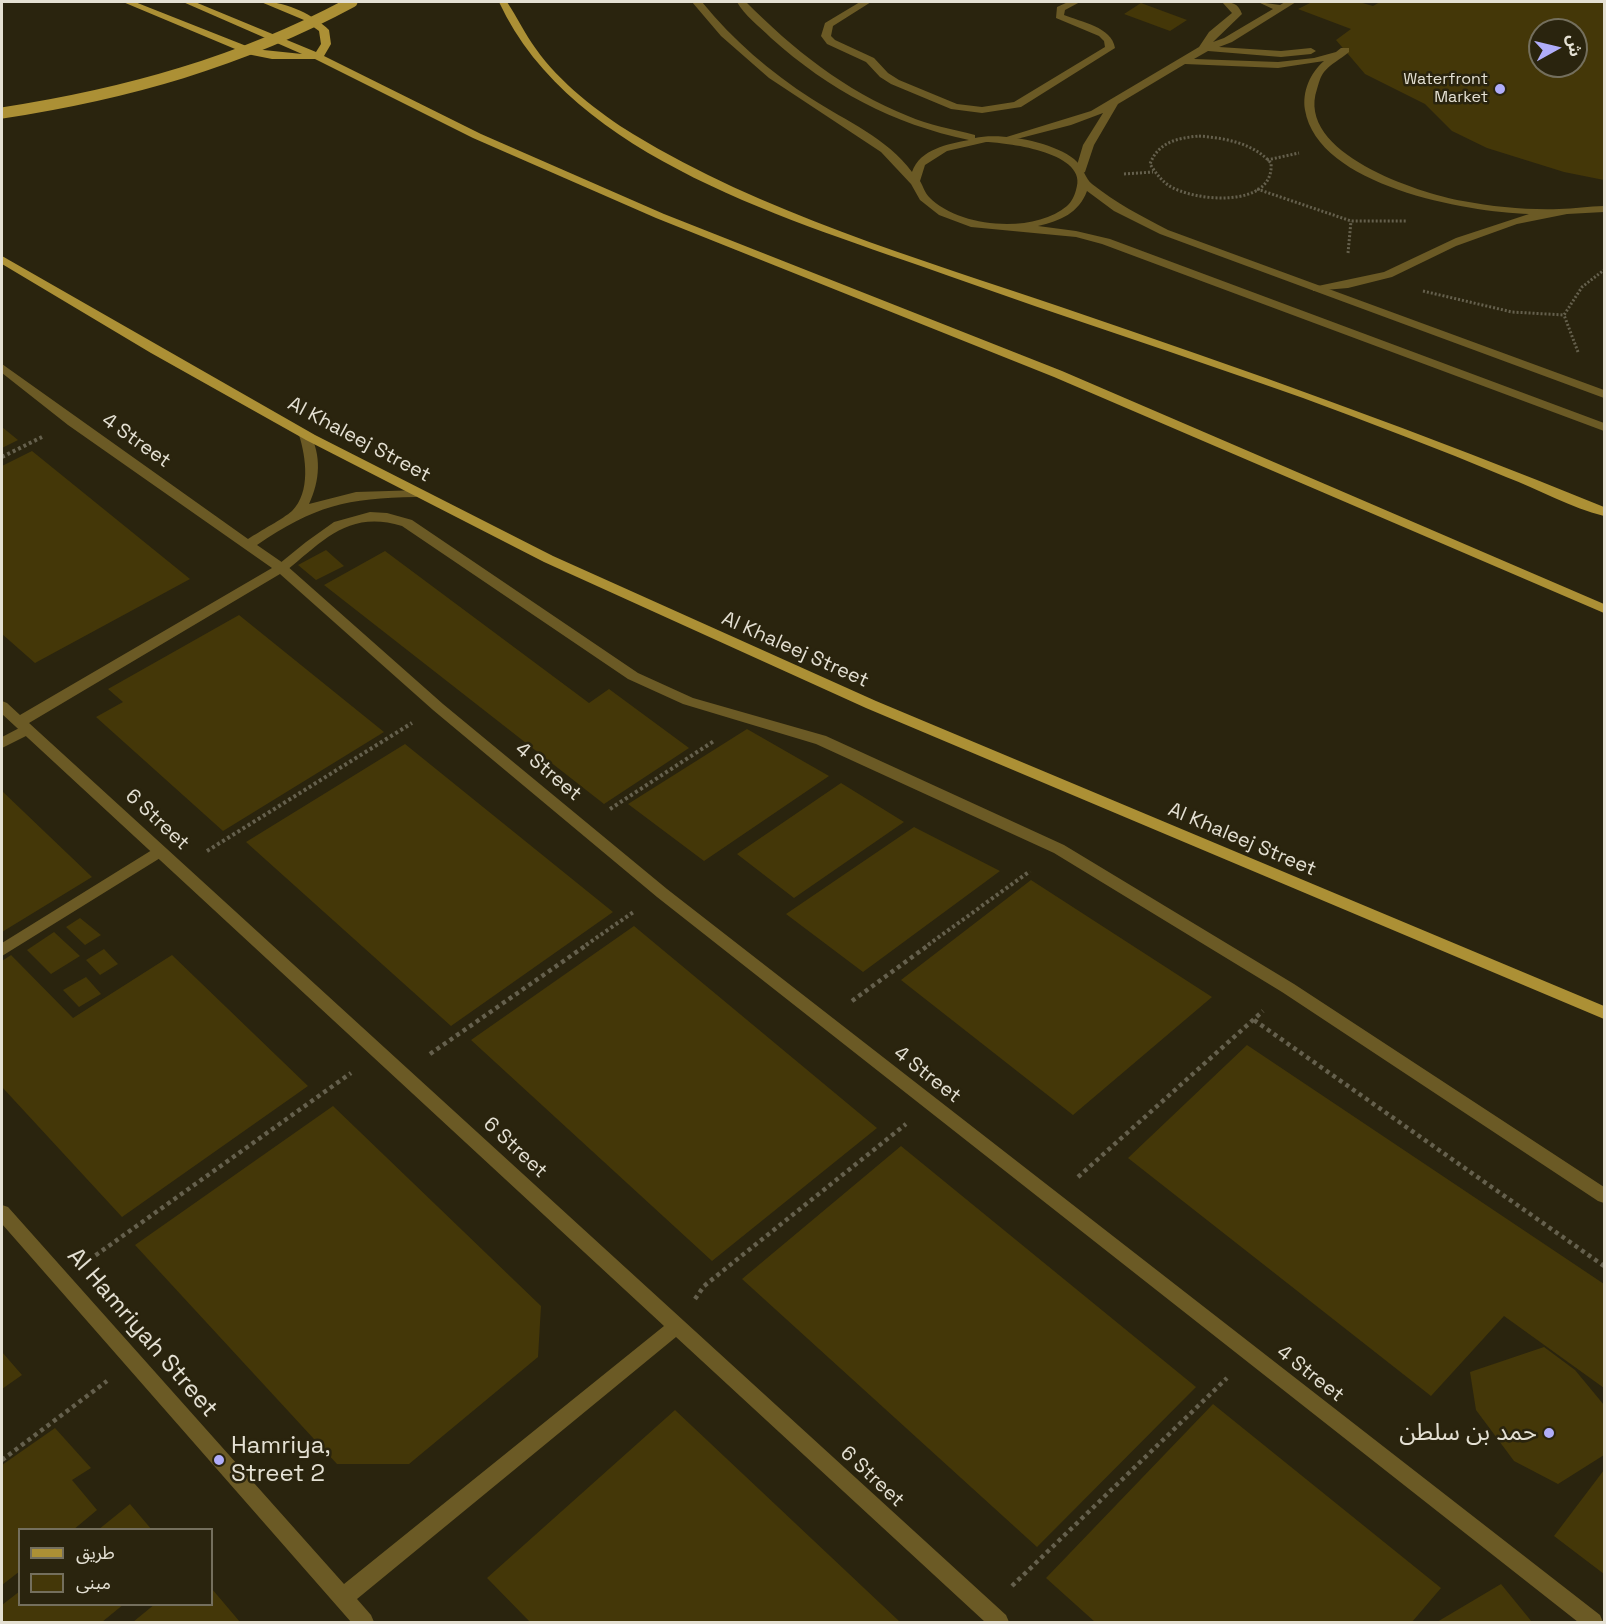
<!DOCTYPE html>
<meta charset="utf-8">
<style>
body{margin:0}
#map{position:relative;width:1606px;height:1624px;overflow:hidden;background:#2a240e;font-family:"Space Grotesk","Noto Sans Arabic",sans-serif}
canvas{display:block}
.frame{position:absolute;inset:0;border:3px solid #e4e0d3;pointer-events:none}
.legend{position:absolute;left:18px;top:1528px;width:195px;height:78px;box-sizing:border-box;background:#2a240e;border:2px solid #746f5d;margin:0;padding:8px 10px;list-style:none;font-size:18px;color:#e4e0d3}
.legend li{display:flex;align-items:center;gap:12px;height:30px}
.legend b{width:30px;border:2px solid #746f5d}
.north{position:absolute;left:1528px;top:18px;width:60px;height:60px;box-sizing:border-box;background:#2a240e;border:2px solid #746f5d;border-radius:50%;rotate:82deg;font-size:16px;font-weight:700;line-height:24px;text-align:center;color:#e4e0d3}
.north::after{content:'';display:block;margin:auto;width:21px;height:27px;background:#b0adfa;clip-path:polygon(50% 0,100% 100%,50% 72%,0 100%)}
</style>
<div id="map">
<canvas width="1606" height="1624"></canvas>
<div class="frame"></div>
<ul class="legend">
<li><b style="height:8px;background:#ac9035"></b>طريق</li>
<li><b style="height:16px;background:#443708"></b>مبنى</li>
</ul>
<div class="north">ش</div>
</div>
<script>
const context = document.querySelector('canvas').getContext('2d');
context.lineJoin = 'round';
function paint(path, color) { context.fillStyle = color; context.fill(path, 'evenodd'); }
function stroke(path, color, width, dash) { context.strokeStyle = color; context.lineWidth = width; context.lineCap = dash ? 'butt' : 'round'; context.setLineDash(dash || []); context.stroke(path); }
function write(font, color, halo, rows, align = 'center') {
  context.font = font + ' "Space Grotesk","Noto Sans Arabic",sans-serif'; context.lineWidth = 5; context.setLineDash([]); context.textBaseline = 'middle'; context.strokeStyle = halo; context.fillStyle = color; for (const [text, x, y, turn = 0] of rows) {
    context.save(); context.translate(x, y); context.rotate((+turn || 0) * Math.PI / 180); context.textAlign = isNaN(turn) ? turn : align; if (halo) context.strokeText(text, 0, 0); context.fillText(text, 0, 0); context.restore();
  }
}
paint(new Path2D(`
 M1312 2H1359L1373 6 1380 2H1604V180L1564 172 1487 148 1452 131 1425 104 1365 74 1336 40 1351 29 1298 9ZM1540 30H1576V66H1540Z
 M1141 3 1187 20 1170 31 1124 14Z
 M2 427 18 440 2 448Z
 M32 451 190 579 35 663 2 634V466Z
 M326 550 344 566 316 580 298 565Z
 M385 551 589 703 609 689 689 748 604 804 324 585Z
 M239 615 384 732 223 831 96 717 123 702 108 689Z
 M747 729 829 776 704 861 628 804Z
 M405 744 613 912 451 1026 246 842Z
 M841 783 904 822 794 898 737 854Z
 M2 791 92 877 2 932Z
 M914 827 1000 871 863 972 786 914Z
 M1031 880 1212 997 1073 1115 901 980Z
 M80 918 101 935 85 945 66 927Z
 M634 926 877 1128 712 1261 471 1040Z
 M54 932 80 956 51 974 27 950Z
 M104 949 118 964 100 975 86 960Z
 M11 955 73 1018 172 955 308 1086 122 1217 2 1087V961Z
 M86 977 101 994 79 1007 63 990Z
 M1247 1045 1604 1284V1388L1504 1316 1431 1396 1128 1158Z
 M333 1106 541 1306 538 1357 409 1464H337L135 1245Z
 M901 1146 1196 1387 1037 1547 742 1279Z
 M1544 1347 1575 1370 1604 1405V1455L1558 1484 1514 1461 1476 1410 1470 1372Z
 M2 1352 22 1375 2 1389Z
 M1213 1404 1441 1588 1412 1622H1095L1046 1578Z
 M675 1410 899 1621 530 1622 487 1578Z
 M55 1428 91 1468 72 1480 97 1510 73 1530H20V1571L2 1585V1465Z
 M1604 1470V1574L1554 1536Z
 M130 1504 152 1530H98Z
 M1501 1584 1532 1622H1437Z
 M212 1589 240 1622H133L155 1604H212Z
 M20 1591V1604H124L102 1622H2V1605Z`), '#443708');
stroke(new Path2D(`
 M1199 136C1225 138 1253 143 1271 163 1275 209 1193 202 1168 185 1160 179 1155 172 1150 164 1158 142 1178 138 1199 136Z
 M1267 160 1299 153
 M1124 174 1153 172
 M1257 189 1351 221H1406
 M1348 253 1351 221
 M1423 291 1512 312 1564 315
 M1578 352 1564 315 1582 287 1604 270`), '#65604d', 3, [2, 2]);
stroke(new Path2D(`
 M2 457 42 437
 M610 809 714 741
 M207 851 412 723
 M586 945 635 911
 M928 945 1030 871`), '#65604d', 4, [3, 3]);
stroke(new Path2D(`
 M852 1001 930 944
 M1254 1020 1604 1266
 M430 1054 588 944
 M1078 1177 1263 1011
 M89 1260 351 1073
 M695 1299 704 1286 906 1124
 M2 1460 107 1381
 M1012 1586 1227 1378`), '#65604d', 4.5, [4, 4]);
paint(new Path2D(`
 M860 2H871L833 26 831 36 835 40 874 58 888 73 899 80 957 104 982 107 1014 102 1105 47 1104 41 1099 36 1056 18 1057 7 1068 2H1080L1065 10 1064 15C1081 22 1112 27 1115 48L1021 107 982 113 951 109 891 84 880 77 866 62 827 44 821 36 825 23Z
 M1222 2C1232 2 1238 3 1242 14L1213 42 1224 38 1273 9 1258 2 1280 5 1285 2H1296L1232 42 1219 47 1281 51 1311 48 1316 51 1311 54 1281 57 1208 51 1194 59 1278 62 1314 58 1336 52 1341 48H1349V52C1341 59 1330 64 1324 72 1320 77 1319 83 1317 89 1295 153 1418 193 1463 201 1494 207 1528 210 1559 209 1574 209 1589 206 1604 206V212L1567 214 1517 224 1456 246 1392 277 1348 288 1313 291V287L1384 272 1456 238 1529 214C1466 212 1318 186 1305 110 1302 92 1310 73 1324 61L1278 68 1185 64 1118 104 1094 145 1085 172 1080 175 1075 172 1083 145 1103 113 1071 125 1009 141 1000 139 1091 111 1199 47 1209 32 1232 13Z
 M370 512 387 513 412 520 638 673 693 698 826 736 1064 845 1294 984 1604 1187V1203L1598 1201 1282 992 1054 853 816 744 683 704 628 679 402 526C349 510 324 540 286 571L281 572 274 568 306 542 334 522Z
 M27 724 34 729 32 733 2 748V737Z
 M160 845 168 851 165 855 2 956V943Z`), '#6b5a25');
paint(new Path2D(`
 M692 2H702C733 40 770 72 812 99 846 121 887 138 912 172 920 149 948 144 969 140 893 124 829 90 771 38 760 27 744 15 737 2H746C793 49 845 91 908 116 929 125 952 129 975 135V138C1001 132 1053 142 1074 159 1084 167 1085 179 1092 184 1116 203 1141 216 1168 230L1604 390V398L1160 234 1114 211 1087 191C1079 213 1060 221 1038 226L1076 231 1110 239 1604 423V431L1102 244 1076 237 971 227 939 215 920 200 911 184 881 152 769 78 721 36ZM986 142C1010 143 1090 153 1076 190 1074 197 1072 201 1067 206 1034 234 959 228 929 197 925 193 923 186 920 181L925 165 947 151Z
 M2 364 248 539C260 531 283 519 292 511 311 492 306 457 299 435L301 432H309C322 455 320 481 309 504L356 492 421 490 422 493 416 497C347 498 314 506 257 545L286 565 443 704 667 889 1600 1615 1603 1622H1578L657 897 433 710 280 574 29 723 1006 1615 1009 1622H985L676 1337 357 1599 371 1615 374 1622H351L2 1224V1205L8 1207 344 1584 664 1326 2 714V701L7 703 20 715 272 568 68 425 2 373Z`), '#6b5a25');
paint(new Path2D(`
 M123 2H135L254 49 302 54 183 2H195L316 52 321 44 319 31 304 20 261 2C283 0 314 15 329 30L331 44 324 56 481 134 664 214 1062 371 1604 604V613L1054 377 656 218 473 138 315 59H272L247 54Z
 M499 2H507C517 17 525 34 536 49 558 81 600 114 633 134 760 212 920 259 1061 307 1244 369 1426 434 1604 507V516C1571 508 1538 489 1506 477 1439 449 1371 423 1303 398 1185 356 1067 318 949 276 796 221 572 160 499 2Z
 M2 256 315 435 553 556 876 701 1604 1006V1019L866 708 544 562 306 440 151 353 2 264Z`), '#ac9035');
stroke(new Path2D(`
 M2 113C126 94 241 62 352 2`), '#ac9035', 11);
for (const [x, y, r, color] of [
 [1500,89,6,"#b0adfa"],
 [1549,1433,6,"#b0adfa"],
 [219,1460,6,"#b0adfa"]
]) { const dot = new Path2D(); dot.arc(x, y, r, 0, 2 * Math.PI); context.fillStyle = color; context.fill(dot); stroke(dot, '#2a240e', 2); }
write('16px', '#e4e0d3', '#2a240e', [
 ["Waterfront",1488,80],
 ["Market",1488,98]
], 'right');
write('20px', '#e4e0d3', '#2a240e', [
 ["Al Khaleej Street",359,440,28],
 ["4 Street",136,441,35],
 ["Al Khaleej Street",795,650,24],
 ["4 Street",548,772,40],
 ["6 Street",157,820,43],
 ["Al Khaleej Street",1242,840,23],
 ["4 Street",927,1075,38],
 ["6 Street",515,1148,43],
 ["4 Street",1310,1374,38],
 ["6 Street",872,1477,43]
]);
write('24px', '#e4e0d3', '#2a240e', [
 ["Al Hamriyah Street",142,1333,49]
]);
write('24px', '#e4e0d3', '#2a240e', [
 ["حمد بن سلطن",1537,1433],
 ["Hamriya,",231,1446,"left"],
 ["Street 2",231,1474,"left"]
], 'right');
</script>
